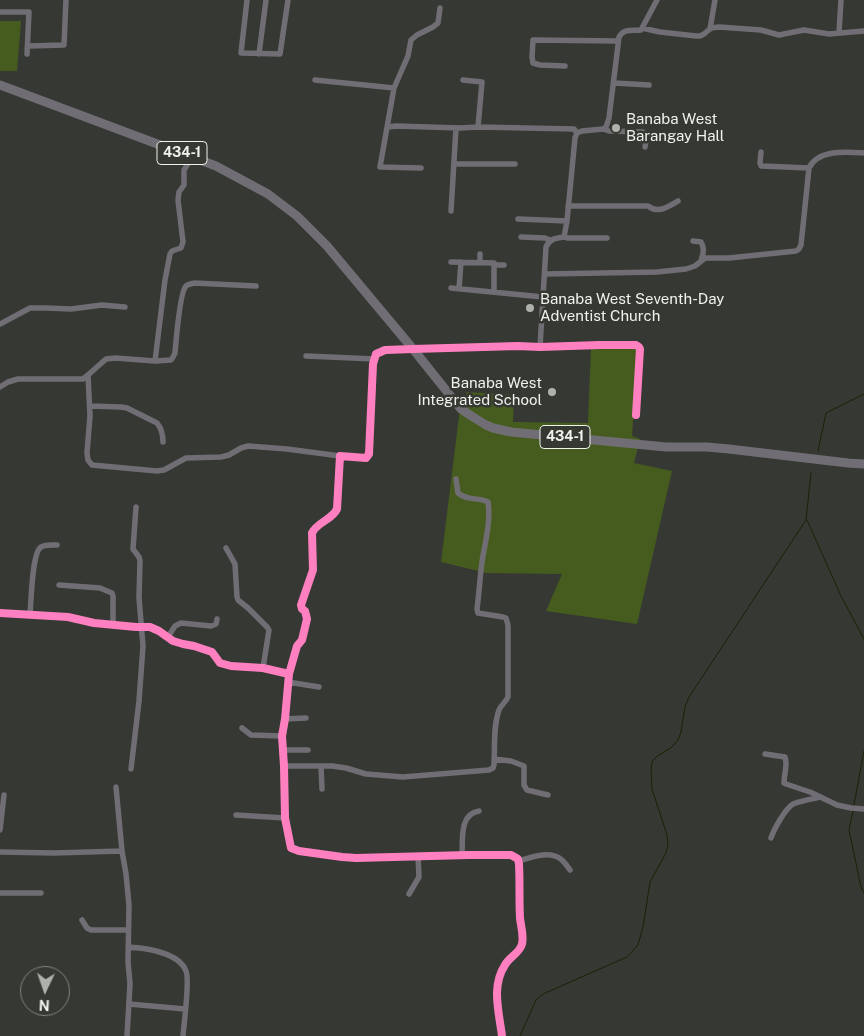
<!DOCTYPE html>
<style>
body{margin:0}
#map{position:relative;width:864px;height:1036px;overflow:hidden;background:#363833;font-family:"Public Sans",sans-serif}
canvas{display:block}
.north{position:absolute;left:20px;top:966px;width:50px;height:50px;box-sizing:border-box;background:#363932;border:1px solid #80837d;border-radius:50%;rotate:183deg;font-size:14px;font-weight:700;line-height:20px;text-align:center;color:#f0f2ed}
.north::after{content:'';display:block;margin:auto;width:18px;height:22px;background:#afb1ac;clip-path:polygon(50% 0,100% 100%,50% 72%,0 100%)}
</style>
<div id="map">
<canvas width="864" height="1036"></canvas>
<div class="north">N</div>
</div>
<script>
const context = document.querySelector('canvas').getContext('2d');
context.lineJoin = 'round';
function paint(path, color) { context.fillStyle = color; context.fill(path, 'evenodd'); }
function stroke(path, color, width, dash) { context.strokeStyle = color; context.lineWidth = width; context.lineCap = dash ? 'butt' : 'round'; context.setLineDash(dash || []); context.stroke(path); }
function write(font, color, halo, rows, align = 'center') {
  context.font = font + ' "Public Sans",sans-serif'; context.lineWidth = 5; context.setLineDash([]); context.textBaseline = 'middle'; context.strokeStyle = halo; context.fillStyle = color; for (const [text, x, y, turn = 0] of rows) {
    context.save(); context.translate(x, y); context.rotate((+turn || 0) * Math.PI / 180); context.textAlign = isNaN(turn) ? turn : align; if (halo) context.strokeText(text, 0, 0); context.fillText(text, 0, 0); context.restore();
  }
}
paint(new Path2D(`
 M0 21H21L17 71H0Z
 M591 348 638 349 632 436 640 439 634 463 672 471 637 624 546 611 562 574 487 573 441 562 460 408 467 392 514 395 513 422 588 423Z`), '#465c1e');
stroke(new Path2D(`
 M818 451 826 413 864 394
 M807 520 841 596 864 639
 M854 805 864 751
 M853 811 849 830 861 887 864 893
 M520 1036 536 1000 543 994 627 957 638 945 643 927 650 882 666 853 668 844 667 835 652 789 651 770 652 762 656 757 672 747 678 740 681 732 685 707 689 697 806 520 811 473`), '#172305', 1);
stroke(new Path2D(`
 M247 0 241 53 280 54 288 0
 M0 12H29L27 54
 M642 28 660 32 696 36H700L704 34 711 28 719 27 761 30 779 35 804 30 829 34 864 31
 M710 29 715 0
 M839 33 841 0
 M28 46 64 45 66 0
 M259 54 266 0
 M565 66 540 65 533 63 532 57 533 40 618 41
 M315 80 394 88
 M463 80 482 82 478 127
 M614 83 649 85
 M388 127 396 126 460 128 478 127 574 129 577 133
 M603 129 609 131 643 132 647 136 645 147
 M761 152 760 163 761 166 809 168
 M454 164H515
 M421 168 380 167 394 88 408 56 411 40 417 35 433 27 438 23 440 8
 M568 206H648C658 214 668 207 678 201
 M451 211 456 128
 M518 219 567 221
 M521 237 545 238 550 240
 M564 237 568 238H607
 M693 241 701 242C705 248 703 254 701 261
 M451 262 494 263V292
 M480 263V254
 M495 265H504
 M545 274 657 272 686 269 695 266 705 258H729L796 251 799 249 801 245 809 168C818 149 847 152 864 153
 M451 288 543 297
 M459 289 461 262
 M0 324 30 308H46L71 309 102 305 125 307
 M540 347 546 247C549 239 556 238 564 237L567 221 575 138 577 133 582 131 603 129 606 127 609 118 619 37C624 28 632 31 641 30L657 0
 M306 356 375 359
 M155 361 165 280 170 254 172 251 181 248 183 242 178 200 179 192 184 185V170L192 157
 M88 375 90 416 87 453 88 460 92 465 157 471 164 470 186 458 221 457 229 455 241 448 248 446 287 449 340 456
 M0 387 8 382 18 379H83L88 375 106 359 115 358 155 361 171 360 173 357 175 353C176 341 180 292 186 286 188 284 191 284 194 283L256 286
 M90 406 121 407 127 408 157 423C162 429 163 435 163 442
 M226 548 235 564 237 597 238 600 248 608 267 627 269 630 263 668
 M59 585 100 588 112 593 113 596V625
 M0 613 68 617 94 623 136 627H150L159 631 173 641 183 644 194 646 212 652 220 663 231 666 263 668 289 674 297 646 302 640 307 619 305 611 302 609 301 605 313 570 312 533C317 522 332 520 337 509L340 456 366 458 369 454 373 364 376 354 385 350 413 349 518 346 540 347 600 345H636L639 347 640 349 636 415
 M30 615C31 603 32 552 41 547 45 544 52 545 57 545
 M168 637 175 626 181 623 211 626 216 624 217 619
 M289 674 285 719 282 736 284 766 285 818 291 848 299 851 342 857 356 858 468 855H511L518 859 519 864C520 882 519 900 520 918 521 927 524 936 522 944 520 953 509 957 505 965 491 986 499 1012 502 1036
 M288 682 319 687
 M285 719 306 718
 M242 728 251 735 282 736
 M283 750H308
 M765 754 785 757C788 764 784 774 784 783L786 784 810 792 837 805 851 808 864 809
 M494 759 511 761 524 766V785L527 790 548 795
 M284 766H332L346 768 366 774 403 777 489 770 493 768 494 765C495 747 493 727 499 710 501 705 506 702 508 697V625L506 618 503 617 478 613 477 609C479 594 480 577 482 562 485 542 491 522 488 502 478 497 467 501 458 493L456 479
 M321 766 322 789
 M131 769 139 701 142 660 143 646 139 598 140 561 139 557 133 549 136 507
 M116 787 122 851 126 874 129 905 128 962 130 984 127 1036
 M236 815 285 818
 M0 830 4 795
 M771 838C774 829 785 809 793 804 797 802 815 798 821 797
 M0 852 54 853 122 851
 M462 855C463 840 459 814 479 811
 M519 861C532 857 550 850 562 860 565 863 568 867 570 870
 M0 893H41
 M409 894 419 877 418 856
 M82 920 87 928 91 930H128
 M128 947C144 948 179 952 186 971 190 980 184 1023 183 1036
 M129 1004 185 1009`), '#706e74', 5.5);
stroke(new Path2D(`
 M0 85 216 166 268 194 297 216 327 246 413 349 461 409 473 417 486 425 493 428 511 432 666 447H707L729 449 848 463 864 464`), '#706e74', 9);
stroke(new Path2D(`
 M0 613 68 617 94 623 136 627H150L159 631 173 641 183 644 194 646 212 652 220 663 231 666 263 668 289 674 297 646 302 640 307 619 305 611 302 609 301 605 313 570 312 533C317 522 332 520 337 509L340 456 366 458 369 454 373 364 376 354 385 350 413 349 518 346 540 347 600 345H636L639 347 640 349 636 415
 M289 674 285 719 282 736 284 766 285 818 291 848 299 851 342 857 356 858 468 855H511L518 859 519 864C520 882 519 900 520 918 521 927 524 936 522 944 520 953 509 957 505 965 491 986 499 1012 502 1036`), '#ff80c0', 8);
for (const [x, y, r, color] of [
 [616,128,5,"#afb1ac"],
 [530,308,5,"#afb1ac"],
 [552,392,5,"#afb1ac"]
]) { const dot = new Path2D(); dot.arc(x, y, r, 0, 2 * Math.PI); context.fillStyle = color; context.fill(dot); stroke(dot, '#363932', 2); }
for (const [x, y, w] of [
 [182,153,50],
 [565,437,50]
]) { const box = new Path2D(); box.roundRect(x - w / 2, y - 11.5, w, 23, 4); context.fillStyle = '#363932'; context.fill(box); stroke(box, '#f0f2ed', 1); }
write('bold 14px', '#f0f2ed', null, [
 ["434-1",182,153],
 ["434-1",565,437]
]);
write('15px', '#f0f2ed', '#363932', [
 ["Banaba West",626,119],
 ["Barangay Hall",626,136],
 ["Banaba West Seventh-Day",540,299],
 ["Adventist Church",540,316],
 ["Banaba West",542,383,"right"],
 ["Integrated School",542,400,"right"]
], 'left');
</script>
